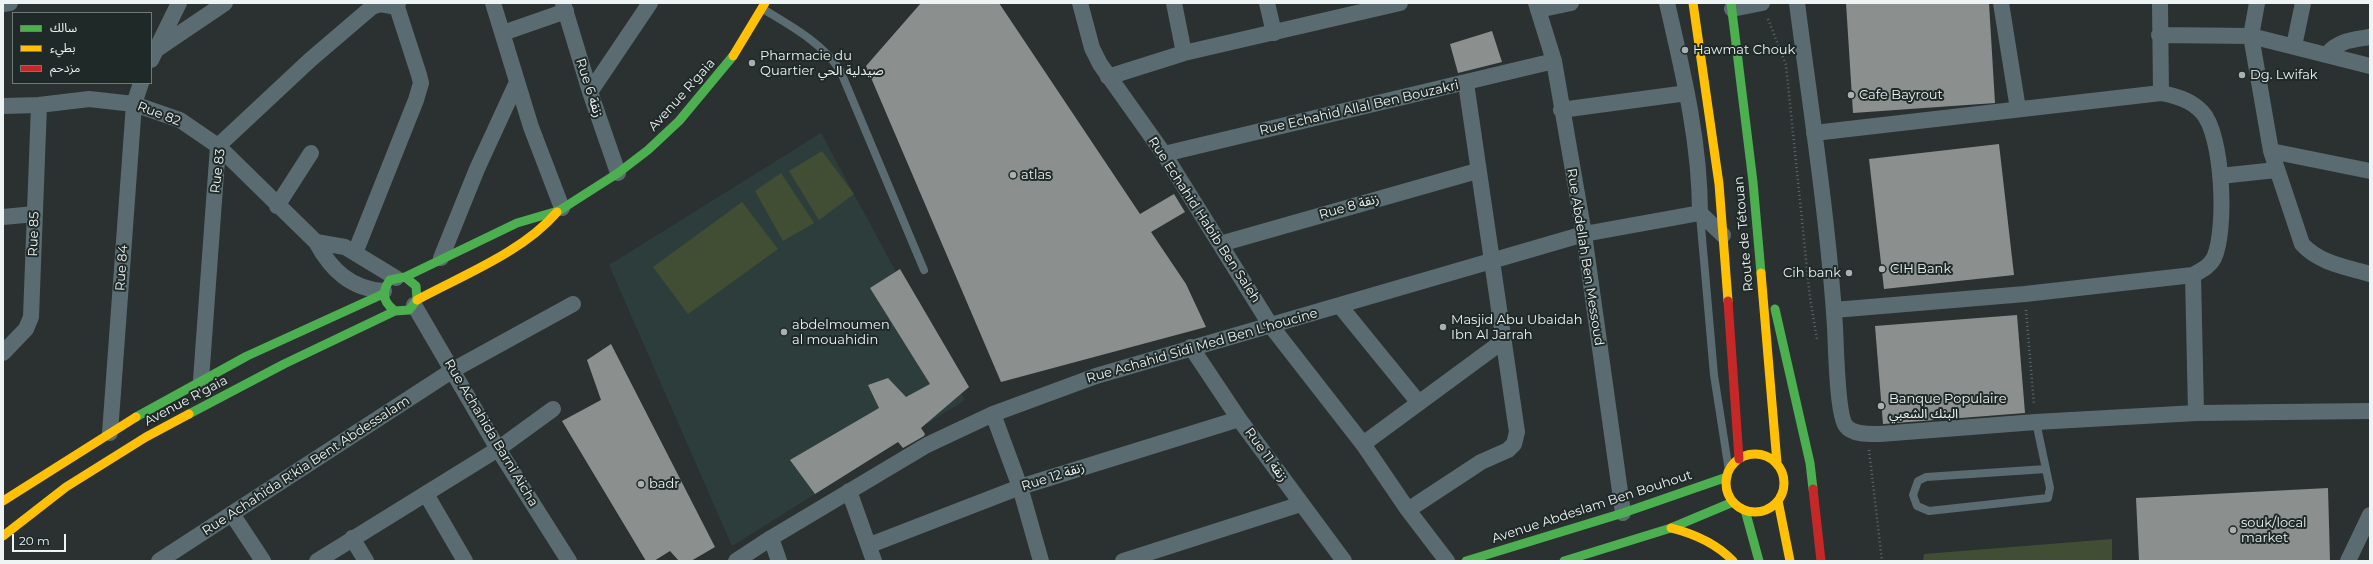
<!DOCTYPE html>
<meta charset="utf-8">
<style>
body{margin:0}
#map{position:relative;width:2373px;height:564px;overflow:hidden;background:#2b3130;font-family:Montserrat,"Noto Sans Arabic",sans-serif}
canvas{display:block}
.frame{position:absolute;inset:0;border:4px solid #eef4f3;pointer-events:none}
.legend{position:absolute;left:12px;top:12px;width:140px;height:72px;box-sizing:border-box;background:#1f2928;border:1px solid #727a79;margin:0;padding:5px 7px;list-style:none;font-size:12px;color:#eef4f3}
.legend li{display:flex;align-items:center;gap:8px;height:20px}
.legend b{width:20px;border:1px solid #727a79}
.scale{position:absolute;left:12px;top:534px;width:54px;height:18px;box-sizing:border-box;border:2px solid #eef4f3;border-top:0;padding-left:5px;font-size:12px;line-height:14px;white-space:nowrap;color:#eef4f3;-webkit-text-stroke:3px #1f2928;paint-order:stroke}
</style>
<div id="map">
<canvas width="2373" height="564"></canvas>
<div class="frame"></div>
<ul class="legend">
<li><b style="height:5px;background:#4caf50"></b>سالك</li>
<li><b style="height:5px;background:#ffc107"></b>بطيء</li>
<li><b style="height:5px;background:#c62828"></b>مزدحم</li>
</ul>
<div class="scale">20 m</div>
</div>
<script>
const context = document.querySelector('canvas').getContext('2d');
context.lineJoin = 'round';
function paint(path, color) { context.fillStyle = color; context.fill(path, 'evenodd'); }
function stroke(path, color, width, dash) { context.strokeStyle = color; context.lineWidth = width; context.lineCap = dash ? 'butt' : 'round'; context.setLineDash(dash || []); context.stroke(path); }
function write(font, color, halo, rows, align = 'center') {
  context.font = font + ' Montserrat,"Noto Sans Arabic",sans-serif'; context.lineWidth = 4; context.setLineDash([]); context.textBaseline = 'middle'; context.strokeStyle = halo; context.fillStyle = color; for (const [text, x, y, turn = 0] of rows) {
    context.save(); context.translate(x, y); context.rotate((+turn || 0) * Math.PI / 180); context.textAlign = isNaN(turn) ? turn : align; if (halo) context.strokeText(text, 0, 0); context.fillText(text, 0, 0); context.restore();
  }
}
paint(new Path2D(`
 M821 133 965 400 732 546 609 265Z`), '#2d3d3b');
paint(new Path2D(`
 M822 151 854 194 819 220 789 171Z
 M781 173 814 223 783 241 755 191Z
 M742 202 778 249 688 314 653 267Z
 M2112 539V561H1923L1924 554Z`), '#414e34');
paint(new Path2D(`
 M921 3H999L1140 214 1174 194 1185 212 1151 232 1186 284 1206 327 1001 382 866 66Z
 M1846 3H1989L1995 103 1853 113Z
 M1492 31 1502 62 1458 73 1450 44Z
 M1999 144 2014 275 1884 289 1869 159Z
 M900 269 969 387 921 428 925 434 924 436 903 448 898 442 815 494 790 460 879 408 868 385 888 378 906 397 930 384 870 288Z
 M2017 315 2025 413 1883 424 1875 326Z
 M611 344 715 547 691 561H679L670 551 654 561H646L562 421 601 400 587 360Z
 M2328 488 2330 561H2139L2136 498Z`), '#8b908e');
stroke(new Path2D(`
 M1768 19 1786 65 1810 298 1817 339
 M2026 310 2034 405
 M1869 450 1882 561`), '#5e696c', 2.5, [1, 3]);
stroke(new Path2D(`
 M763 9C791 26 821 42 840 70L924 270
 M1700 215 1714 375 1729 471
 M2036 422 2050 488 2048 498 1929 511 1917 506 1913 495 1918 481 1926 477 2046 469`), '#5a6c71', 8);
stroke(new Path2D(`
 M493 3 531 127 562 208
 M563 3 590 92 618 173
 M1080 3 1092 48 1100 64 1164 154 1271 326 1363 444 1408 510 1447 561
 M1174 3 1184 53
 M1267 3 1274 33
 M1536 3 1554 61 1584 234 1623 513
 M1667 3C1683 72 1700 142 1700 213L1723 235
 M1797 3C1811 111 1828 219 1835 327 1836 345 1837 415 1846 426 1853 435 1870 434 1880 434L2036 422 2196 413 2370 411
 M2001 3 2018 109
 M2160 3 2161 93
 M2257 3 2251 36 2271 151 2302 244C2319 263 2346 267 2370 274
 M3 4 10 3
 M1732 9 1762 3
 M1538 10 1571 3
 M503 33 566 11
 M2159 35 2251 36 2370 66
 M2294 46 2303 3
 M157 49 225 3
 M2327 54C2339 40 2353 40 2370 37
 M151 60 179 3
 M1108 77 1184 53 1400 3
 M590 92 650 3
 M3 106 39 105 89 99 134 104 180 120 218 146 316 242C331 270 351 289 384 291
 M1561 110 1687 93
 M1814 133 2161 93C2176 96 2191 100 2202 112 2223 134 2227 230 2214 258 2209 267 2202 270 2193 275L2025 294 1834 310
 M2271 151 2370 171
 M1164 154 1554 61
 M2220 176 2276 170
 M277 206 311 153
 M3 217 35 214
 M316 242 345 247 396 278
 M1220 244 1477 171
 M355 253 416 100 421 83 419 75 397 7 398 3
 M441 258 477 169 517 82
 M2193 275 2196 413
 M414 305 498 449 569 561
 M1340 306 1419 403
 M1191 347 1239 419 1344 561
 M3 353 26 329 31 317 39 105
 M201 380 218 146 310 60 372 7 380 4 397 7
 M993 414 1020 487 1041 561
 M110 433 134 104 141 83
 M1363 444 1503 341
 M849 491 874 561
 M426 494 465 561
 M1408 510 1481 462 1508 450 1514 444 1517 432 1466 83
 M232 514 263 561
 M352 538 366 561
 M771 538 779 561
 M870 545 1020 487 1239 419
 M159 561 453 370 573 304
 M317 561 498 449 553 409
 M736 561 771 538 927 445 993 414 1096 376 1584 234 1700 213
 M1123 561 1301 504
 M2348 561 2370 515`), '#5a6c71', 16);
stroke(new Path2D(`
 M1731 3 1753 182 1761 273
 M557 212 618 173 648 150 679 121 733 56
 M405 277 416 286 417 300 409 310 395 311C383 302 381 292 390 280L405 277 517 223 558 211
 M1775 309 1810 463 1813 489
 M189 414 284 364 395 311
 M136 417 247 356 383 294
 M1745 510 1759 561
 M1466 561 1623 513 1727 477
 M1564 561 1671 528 1733 502`), '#4caf50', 9);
stroke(new Path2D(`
 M1693 3 1719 184 1728 301
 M733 56 765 3
 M1761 273 1777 463
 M417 300C463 275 523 252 557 212
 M1726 483a29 29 0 1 1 58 0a29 29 0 1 1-58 0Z
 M3 501 136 417
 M1778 501 1790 561
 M1671 528C1695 534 1716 543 1733 561
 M3 536 66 487 146 437 189 414`), '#ffc107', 9);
stroke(new Path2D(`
 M1728 301 1739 459
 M1813 489 1821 561`), '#c62828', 9);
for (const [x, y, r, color] of [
 [1685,50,4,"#aab0af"],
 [752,63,4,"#aab0af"],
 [2242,75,4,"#aab0af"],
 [1851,95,4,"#aab0af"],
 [1013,175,4,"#aab0af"],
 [1882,269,4,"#aab0af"],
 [1849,273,4,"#aab0af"],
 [1443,327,4,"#aab0af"],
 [784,332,4,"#aab0af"],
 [1881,406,4,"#aab0af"],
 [641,484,4,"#aab0af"],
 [2233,530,4,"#aab0af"]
]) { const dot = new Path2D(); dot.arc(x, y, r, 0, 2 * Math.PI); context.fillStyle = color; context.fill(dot); stroke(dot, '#1f2928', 1.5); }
write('13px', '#eef4f3', '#1f2928', [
 ["Hawmat Chouk",1693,50],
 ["Pharmacie du",760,56],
 ["Quartier صيدلية الحي",760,71],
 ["Dg. Lwifak",2250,75],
 ["Cafe Bayrout",1859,95],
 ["atlas",1021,175],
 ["CIH Bank",1890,269],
 ["Cih bank",1841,273,"right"],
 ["Masjid Abu Ubaidah",1451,320],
 ["Ibn Al Jarrah",1451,335],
 ["abdelmoumen",792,325],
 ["al mouahidin",792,340],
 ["Banque Populaire",1889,399],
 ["البنك الشعبي",1889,414],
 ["badr",649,484],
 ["souk/local",2241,523],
 ["market",2241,538]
], 'left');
write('13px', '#eef4f3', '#1f2928', [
 ["Rue 6 زنقة",589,88,72],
 ["Avenue R'gaia",682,95,-48],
 ["Rue Echahid Allal Ben Bouzakri",1359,108,-13],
 ["Rue 82",159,114,21],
 ["Rue 83",218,171,-83],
 ["Rue 8 زنقة",1349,207,-16],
 ["Rue Echahid Habib Ben Saleh",1204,220,57],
 ["Rue 85",34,234,-88],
 ["Route de Tétouan",1744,234,-95],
 ["Rue Abdellah Ben Messoud",1585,257,81],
 ["Rue 84",122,268,-86],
 ["Rue Achahid Sidi Med Ben L'houcine",1202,346,-16],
 ["Avenue R'gaia",186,401,-28],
 ["Rue Achahida Barni Aicha",491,433,59],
 ["Rue 11 زنقة",1266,455,54],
 ["Rue Achahida R'kia Bent Abdessalam",306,466,-33],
 ["Rue 12 زنقة",1053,477,-18],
 ["Avenue Abdeslam Ben Bouhout",1592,507,-18]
]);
</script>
